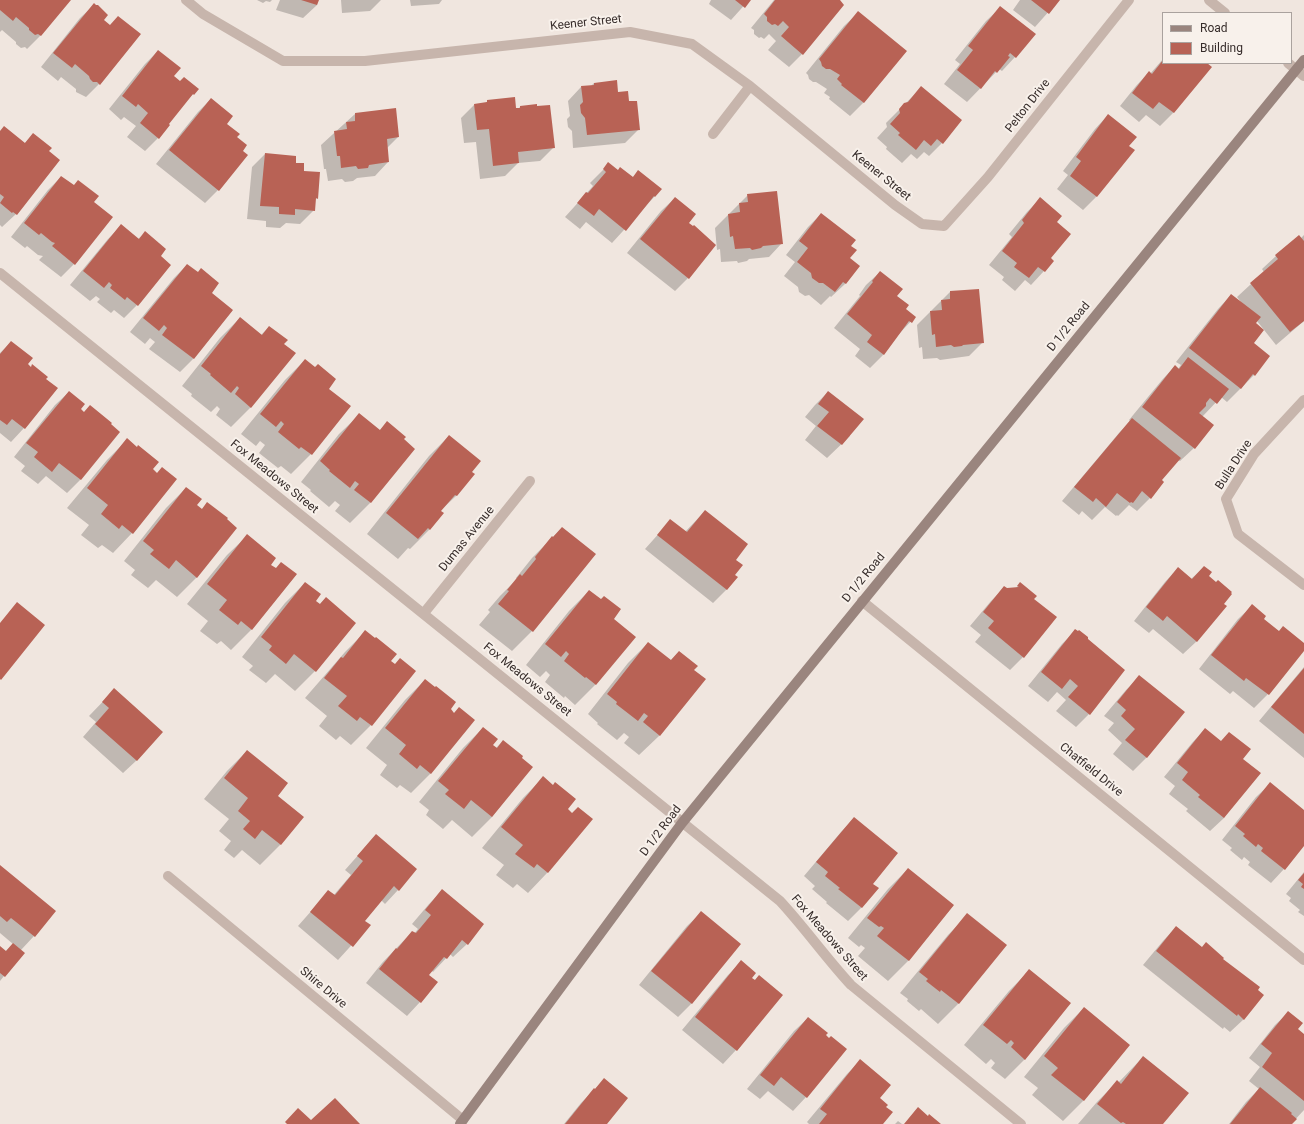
<!DOCTYPE html>
<style>
body{margin:0}
#map{position:relative;width:1304px;height:1124px;overflow:hidden;background:#f0e6df;font-family:Roboto,sans-serif}
canvas{display:block}
.legend{position:absolute;left:1162px;top:12px;width:130px;height:52px;box-sizing:border-box;background:#f8f1eb;border:1px solid #aaa29e;margin:0;padding:5px 7px;list-style:none;font-size:12px;color:#362c2a}
.legend li{display:flex;align-items:center;gap:8px;height:20px}
.legend b{width:20px;border:1px solid #aaa29e}
</style>
<div id="map">
<canvas width="1304" height="1124"></canvas>
<ul class="legend">
<li><b style="height:5px;background:#9a857e"></b>Road</li>
<li><b style="height:11px;background:#b86255"></b>Building</li>
</ul>
</div>
<script>
const context = document.querySelector('canvas').getContext('2d');
context.lineJoin = 'round';
function paint(path, color) { context.fillStyle = color; context.fill(path, 'evenodd'); }
function stroke(path, color, width, dash) { context.strokeStyle = color; context.lineWidth = width; context.lineCap = dash ? 'butt' : 'round'; context.setLineDash(dash || []); context.stroke(path); }
function write(font, color, halo, rows, align = 'center') {
  context.font = font + ' Roboto,sans-serif'; context.lineWidth = 4; context.setLineDash([]); context.textBaseline = 'middle'; context.strokeStyle = halo; context.fillStyle = color; for (const [text, x, y, turn = 0] of rows) {
    context.save(); context.translate(x, y); context.rotate((+turn || 0) * Math.PI / 180); context.textAlign = isNaN(turn) ? turn : align; if (halo) context.strokeText(text, 0, 0); context.fillText(text, 0, 0); context.restore();
  }
}
paint(new Path2D(`
 M0 0H69L40 36 27 49 25 47 21 48 16 44V42L2 30 0 32Z
 M257 0H272L270 2 266 1 263 3Z
 M280 0H318L317 5 303 18 276 10Z
 M341 0H381L370 11 342 13Z
 M410 0H442L439 4 411 6Z
 M711 0H749L731 20 709 4Z
 M774 0H839L802 54 789 67 768 50 776 41 769 34 764 39 761 37 759 38 754 34V30L751 28Z
 M1020 0H1059L1035 27 1013 10Z
 M94 5 103 20 99 84 86 97 76 92V89L61 77 58 81 41 67 80 18Z
 M1000 8 1034 34 1015 57 1002 71 999 69 967 102 944 84 960 64 955 60 986 21Z
 M858 13 864 102 850 116 829 99 830 97 824 93 827 89 816 82H813L809 79 808 75 806 73 844 26Z
 M158 51 173 77 193 94 184 103 158 138 145 151 127 137 136 126 124 117 121 120 109 109 145 64Z
 M1163 59V63H1205L1210 67 1173 113 1160 126 1146 115 1139 122 1120 106 1136 86 1149 72 1150 74Z
 M594 83 618 93 628 102 639 129 625 143 573 148 572 131 568 127 567 119 570 116 568 101 581 87 591 86Z
 M921 88 942 143 929 156 924 152 917 159 911 154 902 163 886 149 887 147 877 138 887 127 886 123Z
 M211 99 225 124 236 137 218 190 205 203 156 164 198 112Z
 M488 101 515 109H518L520 107 554 147 540 161 518 163 505 176 480 179 476 142 464 143 461 118 474 105 484 104Z
 M355 114 398 137 387 148 388 162 375 176 357 178 353 181 345 182 342 179 328 181 326 169H324L321 145Z
 M1108 115 1128 147 1133 150 1096 197 1083 210 1057 189 1068 175 1063 171 1095 129Z
 M0 131 24 144 33 134 16 214 2 227 0 225Z
 M265 154 295 164 303 172 317 198 314 201V210L300 224 286 223 280 228 266 227V221L247 219 252 167Z
 M609 164 618 171 632 178 639 171 655 196 612 243 586 222 580 229 565 217 593 186 590 183Z
 M61 177 93 202 74 264 61 277 39 260 43 256 38 255 27 246 25 248 11 237 48 190Z
 M748 195 782 243 769 257 749 259 747 261 738 263 737 261 721 262 720 249 717 250 715 228Z
 M675 198 687 223 688 278 675 291 627 253 661 211Z
 M1040 199 1055 222 1049 259 1044 271 1031 285 1025 280 1015 291 1002 280 1004 277 989 265 1012 237 1009 234 1027 212Z
 M821 214 850 246 849 258 859 266 845 284 831 297 830 296 821 305 809 295 805 296 799 292 798 287 784 276 795 262 786 255 808 227Z
 M121 226 138 239 145 233 159 256 137 305 124 318 114 310 111 313 97 302 100 299 96 296 90 301 70 285 108 239Z
 M1304 235V321L1276 345 1257 321 1255 323 1252 343 1254 375 1227 402 1221 397 1202 417 1212 425 1194 448 1180 461 1178 460 1161 480 1150 498 1137 511 1129 505 1118 516 1117 515 1116 516 1105 507 1092 520 1082 511 1079 515 1062 501 1119 433 1130 421 1129 420 1162 380 1175 366 1178 369 1181 365 1176 362 1218 309 1231 295 1242 303 1237 297 1264 272 1262 269 1276 256 1299 237 1301 238Z
 M187 265 210 293 232 311 193 359 180 372 149 349 155 342 150 338 145 344 130 332 174 278Z
 M880 272 905 309 915 317 897 336 883 355 870 368 855 356 860 349 834 328 860 296 859 295 866 285Z
 M950 292 983 342 969 356 940 360 937 358 923 359 922 347 919 348 917 325Z
 M240 318 261 335 269 327 283 344 251 407 231 427 216 415 220 409 217 406 211 412 191 396 192 394 182 386 220 338Z
 M11 342 26 365 24 428 11 442 0 433V353Z
 M305 360 328 389 349 407 311 454 291 474 281 466 278 468 259 453 265 445 260 441 256 446 241 434 285 380Z
 M69 392 79 410 83 413 109 424 119 432 80 480 67 493 46 476 38 484 21 471 25 466 14 457 55 405Z
 M828 392 850 436 827 458 805 440 816 426 805 417 815 405Z
 M359 415 379 431 387 423 402 440 414 449 370 503 350 523 335 511 340 505 335 501 329 507 310 491 311 490 301 482 339 434Z
 M449 436 473 474 456 496 440 511 430 529 410 549 408 548 398 559 367 534 429 456Z
 M127 440 152 470 132 533 113 553 102 545 98 548 81 535 89 525 67 508 107 460Z
 M186 488 196 505 201 510 208 503 197 577 177 597 156 580 148 588 131 575 135 570 124 561 166 508Z
 M705 511 735 560 734 575 727 589 713 603 645 549 670 521 685 532Z
 M562 528 532 631 512 651 479 625 490 612 488 610 500 596 517 579 516 578 532 558Z
 M247 536 270 565 275 569 296 575 251 630 231 650 221 641 217 644 200 631 208 621 187 604 227 555Z
 M1204 567 1208 576 1197 641 1183 654 1153 629 1149 633 1134 621 1165 582 1178 568 1191 579Z
 M305 583 314 601 319 605 326 598 315 671 295 691 275 674 266 683 249 670 253 666 242 657 285 603Z
 M1020 584 1033 599 1023 657 1010 670 975 642 981 635 970 626 991 601 1004 588 1006 589 1016 588Z
 M589 591 612 619 634 637 595 685 575 705 565 696 564 698 545 682 550 675 546 671 540 677 526 665 569 611Z
 M1252 606 1262 619 1279 632 1304 645V649L1268 694 1254 708 1233 691 1230 694 1199 669 1238 619Z
 M1075 631 1089 714 1076 727 1056 711 1066 700 1057 692 1048 702 1028 686 1062 644Z
 M365 632 389 661 394 665 415 671 371 725 351 745 340 736 336 740 319 726 327 716 305 698 345 652Z
 M648 643 670 661 679 652 693 670 704 680 659 736 639 755 624 743 629 737 624 733 617 740 597 724 598 723 588 714 628 663Z
 M1304 667V758L1259 721Z
 M1139 677 1147 757 1133 771 1113 754 1122 743 1108 730 1114 723 1104 716 1126 690Z
 M425 680 449 710 431 773 411 793 400 785 397 788 380 775 387 765 366 748 405 700Z
 M114 690 137 760 123 773 83 737 96 722 89 716Z
 M483 728 492 745 496 748 503 741 531 767 492 817 472 837 452 820 443 829 426 815 429 810 419 802 463 748Z
 M1205 729 1242 759 1224 818 1210 831 1186 811 1188 809 1169 794 1175 786 1164 777 1192 743Z
 M247 751 277 796 303 817 280 845 260 865 242 850 234 858 224 850 231 841 219 831 229 819 204 799 227 771Z
 M543 778 566 810 572 814 591 819 547 873 528 893 517 884 513 888 496 875 504 865 482 848 523 798Z
 M1270 784 1304 811V844L1284 869 1271 883 1248 865 1250 862 1244 857 1242 860 1230 850 1232 848 1222 840 1256 797Z
 M854 818 872 884 877 888 861 908 848 921 826 903 827 902 812 889 815 886 804 876 841 832Z
 M376 835 398 890 385 904 381 900 363 921 369 926 338 960 298 926 328 892 333 896 351 875 345 870Z
 M0 867 34 936 21 950 4 976 0 981V948L5 952 13 944 0 933Z
 M908 869 953 906 908 961 888 981 858 956 865 948 861 945 859 947 848 938 888 889Z
 M1304 872V916L1298 912 1300 910 1289 901 1291 898 1286 894Z
 M442 891 467 944 453 957 450 954 433 972 431 970 428 975 420 1002 407 1016 366 983 382 963 412 932 414 934 418 929 412 924 429 904Z
 M701 913 739 945 691 1004 678 1017 639 985 687 926Z
 M968 915 1005 946 958 1004 938 1024 921 1009 919 1011 907 1001 908 999 900 993 948 935Z
 M1176 927 1202 948 1222 959 1244 1019 1230 1032 1224 1027 1223 1029 1143 965 1163 941Z
 M741 962 751 978 754 981 759 976 736 1050 723 1064 682 1030 728 975Z
 M1029 971 1025 1059 1005 1079 991 1068 995 1063 991 1059 986 1064 964 1045 1009 991Z
 M1084 1008 1129 1045 1083 1101 1063 1121 1032 1095 1038 1088 1024 1077 1064 1028Z
 M1289 1012 1296 1029 1304 1035V1110L1291 1124H1229L1246 1102 1259 1089 1249 1081 1260 1067 1249 1058 1275 1025Z
 M808 1018 824 1035 846 1049 806 1097 793 1111 768 1091 760 1099 747 1089 794 1031Z
 M1143 1057 1162 1124H1078L1097 1102 1117 1082 1118 1083Z
 M860 1061 878 1099 881 1124H809L807 1122 847 1074Z
 M604 1080 606 1124H564L581 1103Z
 M898 1121 902 1124H895Z`), '#0003');
paint(new Path2D(`
 M0 0H71L41 36 38 34 35 35 29 30V28L16 17 13 21 0 10Z
 M301 0H319L317 5Z
 M735 0H751L745 8Z
 M775 0H840L844 5 803 55 781 36 789 27 783 21 778 26 775 24 772 25 767 21V17L764 14Z
 M1031 0H1060L1049 14Z
 M94 3 96 5H98L108 15 104 20 110 25 118 16 141 34 100 85 97 82H93L90 79 89 76 75 64 72 68 53 53Z
 M1000 6 1036 34 1016 58 1010 53 1008 56 1010 57 997 73 995 71 981 89 957 70 973 50 968 46Z
 M858 11 907 51 864 103 841 85 842 84 837 79 840 75 830 69H826L822 66 821 62 819 59Z
 M158 50 181 68 174 76 180 81 184 77 199 89 194 95 193 94 169 124 170 125 159 139 140 123 148 113 138 104 136 107 122 96Z
 M1163 60V63H1207L1212 67 1174 113 1159 102 1153 109 1132 93 1149 71 1152 74Z
 M617 80 618 92 628 91 629 101H637L640 130 587 135 585 118 581 113 580 105 583 102 581 86 594 85V83Z
 M921 86 962 120 943 144 937 139 931 146 924 140 916 150 898 135 900 133 890 124 900 113 899 109 904 103 908 102Z
 M515 97 516 108H520V106L537 104V106L550 105 555 148 518 152 519 163 493 166 489 129 477 130 474 104 487 102V100Z
 M211 98 233 116 227 124 240 134 237 137 247 145 243 151 248 155 219 191 169 150Z
 M396 108 399 137 387 139 389 162 369 165 368 168 358 169 356 166 341 168 340 156H337L334 131 347 129 346 122 355 121V113Z
 M1108 114 1137 137 1129 146 1135 150 1097 197 1070 176 1081 161 1076 157Z
 M4 126 25 143 33 133 52 148 49 151 60 160 17 215 13 212 12 213 0 203 4 197 0 194V131Z
 M265 153 296 156V163H304V171L320 172 318 199 316 198 315 211 295 209V215L279 214V207L260 206Z
 M608 162 618 170 620 167 633 177 638 170 662 189 655 197 654 196 626 231 599 209 594 216 577 203 586 192 588 193 606 172 603 169Z
 M61 176 74 185 78 180 99 196 94 202 113 217 75 265 52 246 55 243 52 242 41 233 39 235 24 223Z
 M777 191 783 244 763 246 761 248 752 250 750 248 735 249 733 236 730 237 728 214 740 212 739 203 748 202 747 194Z
 M675 197 696 214 689 223 693 226 694 225 716 245 689 279 640 239Z
 M1040 197 1062 216 1057 222 1071 234 1051 258 1054 261 1045 272 1038 267 1029 278 1014 267 1017 263 1002 251 1024 223 1022 220Z
 M821 213 856 240 851 246 857 250 850 258 860 266 846 284 843 282 835 292 823 283H819L812 278 811 273 797 262 808 248 799 241Z
 M121 224 139 239 145 231 166 249 161 256 171 265 138 306 127 297 125 300 110 288 112 285 109 282 104 288 83 271Z
 M1299 235 1304 241V321L1290 332 1250 283 1278 259 1275 255Z
 M187 264 198 272 201 268 219 283 212 293 233 310 194 359 162 335 167 328 164 325 159 331 143 318Z
 M880 271 903 289 897 296 909 305 906 309 916 317 912 323 909 321 884 355 867 342 872 335 847 314 873 282 872 281Z
 M979 289 984 343 963 345 962 346 954 347 951 345 936 347 935 334 932 335 930 311 942 310 941 300 950 299V291Z
 M1231 294 1261 317 1256 323 1264 330 1254 343 1270 356 1255 376 1253 374 1241 389 1189 348Z
 M240 317 262 335 269 326 288 340 284 344 296 353 251 408 235 394 239 388 237 386 231 393 210 375 211 374 201 366Z
 M11 341 33 358 28 364 31 367 32 364 48 377 46 379 58 388 25 429 12 419 7 425 0 420V354Z
 M1188 357 1229 389 1217 404 1210 398 1206 403V406L1199 413 1214 425 1195 449 1142 407 1175 365 1179 369Z
 M305 359 315 367 318 364 336 379 329 389 351 406 312 455 301 447 299 449 278 432 284 424 281 421 276 427 260 414Z
 M69 391 85 404 81 409 84 412 90 405 112 423 111 424 120 432 81 480 59 463 52 472 34 457 38 452 26 443Z
 M828 391 864 419 842 445 817 426 829 412 818 404Z
 M359 413 380 430 387 421 406 437 404 439 415 449 371 503 354 490 359 484 355 481 350 488 329 471 330 470 320 461Z
 M1132 418 1181 458 1162 480 1164 482 1151 499 1142 491 1133 503 1131 502 1130 503 1117 493 1106 507 1096 498 1093 502 1074 487Z
 M449 435 481 461 472 472 475 474 457 496 455 495 441 511 444 513 430 530 428 528 418 539 386 513Z
 M127 438 137 447 138 445 159 462 153 469 157 473 162 467 177 479 133 534 122 525 119 529 101 514 108 505 87 488Z
 M186 487 202 499 197 505 202 509 207 502 228 518 227 519 237 528 197 578 176 560 169 569 150 554 154 550 143 541Z
 M705 510 748 544 736 560 743 565 735 575 738 577 727 590 657 535 670 519 687 532Z
 M562 527 596 554 533 632 498 604 509 591 507 590 520 574 522 576 536 559 535 557 552 536 553 537Z
 M247 534 276 558 271 565 276 568 281 562 297 574 252 630 241 621 238 625 219 610 227 600 207 584Z
 M1204 566 1212 572 1209 576 1216 582 1218 580 1232 592 1231 593 1232 594 1224 604 1227 606 1197 642 1167 616 1163 621 1146 607 1178 567 1192 579Z
 M305 582 321 594 316 601 320 604 326 597 356 623 316 672 294 654 286 664 269 650 272 646 261 637Z
 M1020 582 1037 596 1034 599 1057 617 1024 658 988 628 994 621 983 612 1004 586 1007 588 1019 587 1017 586Z
 M589 590 601 599 604 596 621 609 614 619 636 637 596 685 586 677 585 678 564 661 569 654 566 651 561 657 545 644Z
 M17 602 45 625 1 680 0 679V623Z
 M1252 604 1266 616 1264 619 1279 631 1283 626 1304 643V651L1269 695 1246 678 1244 681 1211 655Z
 M1075 629 1078 631 1079 630 1088 637V639L1125 670 1090 715 1068 697 1078 686 1070 679 1062 689 1041 672Z
 M365 630 375 638 376 637 397 654 391 661 395 664 400 658 416 671 372 726 360 717 357 721 338 706 347 696 324 678 341 657 343 658Z
 M648 642 671 660 679 651 698 666 694 670 706 679 660 736 643 722 648 716 644 713 638 721 616 704 617 702 607 694Z
 M1304 668V734L1271 707Z
 M1139 675 1185 712 1147 758 1125 740 1135 729 1121 716 1126 710 1117 702Z
 M425 679 435 687 436 686 456 702 451 709 454 713 459 707 475 720 431 774 420 765 417 769 399 754 406 745 385 728Z
 M114 688 163 732 137 761 95 724 109 708 102 702Z
 M483 727 498 739 493 745 497 748 503 740 523 756 522 758 533 767 492 817 471 800 464 809 445 794 449 790 438 781Z
 M1205 728 1221 741 1229 732 1251 749 1243 759 1261 773 1224 818 1198 797 1200 795 1182 780 1188 772 1177 763Z
 M247 750 288 783 278 796 304 817 281 845 262 830 255 839 243 829 250 821 238 811 248 798 224 778Z
 M543 776 553 785 555 782 576 799 568 809 572 813 578 807 593 819 548 873 537 864 534 868 515 854 523 845 501 827Z
 M1270 782 1304 810V846L1285 870 1261 851 1263 848 1258 844 1256 847 1243 836 1245 834 1235 826Z
 M854 817 898 853 873 884 879 888 862 908 838 889 840 888 825 876 828 872 816 862Z
 M376 834 417 869 399 891 394 886 365 921 371 925 353 947 310 912 328 890 335 895 363 861 357 856Z
 M0 865 56 911 35 937 11 918 7 922 0 916Z
 M908 868 954 905 909 961 877 936 884 928 881 926 879 927 867 918Z
 M1304 873V889L1301 887 1303 884 1298 880Z
 M442 889 484 924 468 945 462 940 447 959 444 957 429 975 438 982 421 1003 379 969 396 948 397 949 412 931 416 933 431 915 425 910Z
 M701 911 741 944 692 1004 651 971Z
 M967 913 1007 945 959 1004 941 990 940 992 926 981 928 979 919 972Z
 M1176 926 1202 947 1206 942 1224 958 1223 959 1260 987 1258 990 1264 995 1244 1020 1238 1014 1237 1016 1156 951Z
 M13 943 25 953 5 977 0 973V946L6 951Z
 M741 960 756 973 752 978 755 980 759 975 783 995 737 1051 695 1017Z
 M1029 969 1071 1003 1025 1060 1011 1047 1014 1043 1011 1040 1007 1044 983 1025Z
 M1084 1007 1130 1045 1084 1101 1051 1075 1058 1068 1044 1056Z
 M1288 1011 1303 1023 1298 1029 1304 1034V1101L1262 1067 1272 1053 1261 1044Z
 M808 1017 828 1033 826 1035 829 1038 831 1036 847 1049 807 1098 781 1077 774 1086 760 1075Z
 M1143 1056 1189 1093 1163 1124H1126L1123 1122 1121 1123 1097 1104 1117 1080 1121 1084Z
 M860 1059 891 1085 880 1098 888 1105 886 1107 893 1112 883 1124H819L827 1114 820 1109Z
 M604 1078 628 1098 607 1124H565L594 1088 595 1089Z
 M1260 1087 1292 1113 1291 1114 1297 1119 1292 1124H1230Z
 M335 1098 360 1124H287L285 1122 298 1108 311 1120Z
 M918 1107 928 1116 929 1114 941 1124H904Z`), '#b86255');
stroke(new Path2D(`
 M186 0 203 14 283 61H365L630 32 692 44 750 86 895 205 922 224 944 226 988 177 1129 0
 M1209 0 1225 13
 M1288 63 1304 76
 M713 134 750 86
 M0 273 780 901C805 928 826 958 851 985L1021 1124
 M1304 400 1254 454 1226 499 1238 534 1304 585
 M862 601 1304 960
 M424 613 530 481
 M168 876 463 1120`), '#c7b5ac', 10);
stroke(new Path2D(`
 M460 1124 682 823 1304 60`), '#9a857e', 10);
write('12px', '#362c2a', '#f8f1eb', [
 ["Keener Street",586,23,-6],
 ["Pelton Drive",1028,106,-52],
 ["Keener Street",881,176,39],
 ["D 1/2 Road",1069,327,-51],
 ["Bulla Drive",1234,465,-57],
 ["Fox Meadows Street",274,477,39],
 ["Dumas Avenue",467,539,-51],
 ["D 1/2 Road",864,578,-51],
 ["Fox Meadows Street",527,680,39],
 ["Chatfield Drive",1091,770,39],
 ["D 1/2 Road",661,831,-53],
 ["Fox Meadows Street",829,938,49],
 ["Shire Drive",323,988,40]
]);
</script>
